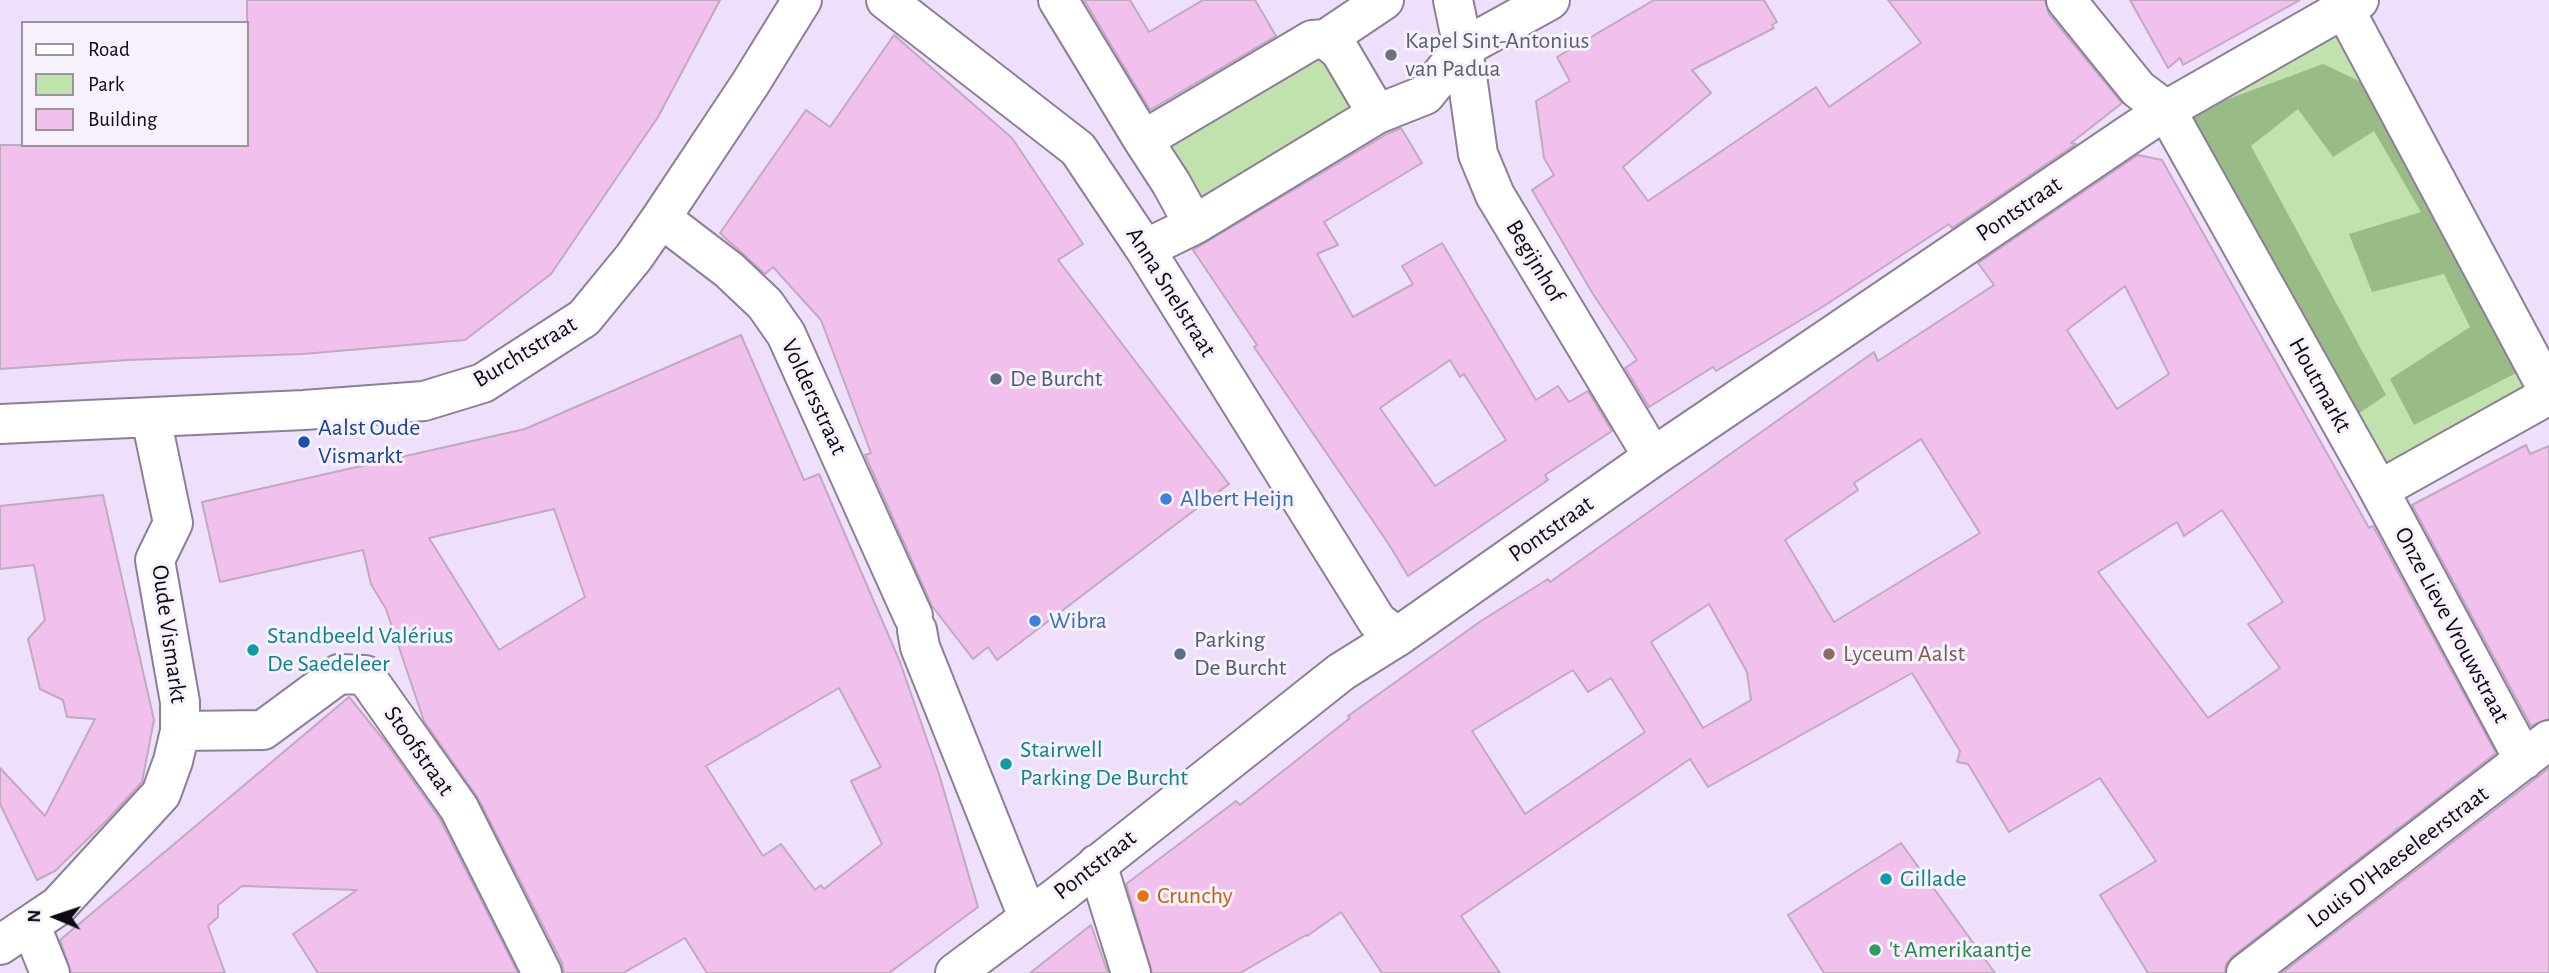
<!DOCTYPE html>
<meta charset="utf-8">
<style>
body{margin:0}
#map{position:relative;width:2549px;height:973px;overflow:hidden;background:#eee0fb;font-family:"Alegreya Sans",sans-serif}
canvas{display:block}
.legend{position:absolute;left:21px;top:21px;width:228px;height:126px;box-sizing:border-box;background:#f7f1fc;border:2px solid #9a949e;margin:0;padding:9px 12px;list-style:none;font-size:21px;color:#0e0912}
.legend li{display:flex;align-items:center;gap:14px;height:35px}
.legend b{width:35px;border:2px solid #9a949e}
.north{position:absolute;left:21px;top:882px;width:70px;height:70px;-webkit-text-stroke:5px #f7f1fc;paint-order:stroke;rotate:272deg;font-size:19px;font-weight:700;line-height:28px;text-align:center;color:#0e0912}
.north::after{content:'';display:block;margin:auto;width:24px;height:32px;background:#0e0912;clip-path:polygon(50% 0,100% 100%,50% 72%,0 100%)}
</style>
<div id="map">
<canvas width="2549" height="973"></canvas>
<ul class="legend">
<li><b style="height:9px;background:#fff"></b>Road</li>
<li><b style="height:19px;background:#c0e3ad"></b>Park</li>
<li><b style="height:19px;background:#f2c0ed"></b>Building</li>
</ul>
<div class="north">N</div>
</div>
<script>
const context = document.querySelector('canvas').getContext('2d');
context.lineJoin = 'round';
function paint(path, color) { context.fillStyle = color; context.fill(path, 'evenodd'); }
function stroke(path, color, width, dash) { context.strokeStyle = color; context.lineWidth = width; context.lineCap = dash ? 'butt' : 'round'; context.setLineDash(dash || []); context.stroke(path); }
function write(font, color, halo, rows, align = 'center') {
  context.font = font + ' "Alegreya Sans",sans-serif'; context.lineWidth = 6; context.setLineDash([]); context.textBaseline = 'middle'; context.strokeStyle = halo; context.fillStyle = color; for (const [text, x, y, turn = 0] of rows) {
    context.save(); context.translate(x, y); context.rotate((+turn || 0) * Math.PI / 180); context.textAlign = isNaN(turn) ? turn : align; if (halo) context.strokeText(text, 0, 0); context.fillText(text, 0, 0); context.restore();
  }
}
paint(new Path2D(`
 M2341 23 2542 391 2381 477 2182 116Z
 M1305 55 1326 60 1347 96 1349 111 1203 202 1166 148Z`), '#c0e3ad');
paint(new Path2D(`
 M2323 64 2378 90 2534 364 2414 425 2390 379 2470 327 2444 274 2372 292 2349 234 2421 212 2374 131 2333 157 2298 109 2251 146 2386 395 2349 420 2182 116Z`), '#99bb86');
const building = new Path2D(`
 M247 0H720L658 117 551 274 465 340 303 354 127 360 0 369V145H247Z
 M1084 0H1130L1149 32 1203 0H1255L1276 36 1150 110Z
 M1654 0H1764L1777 22 1772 25 1774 28 1692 70 1711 93 1623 167 1648 201 1816 87 1829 107 1921 43 1888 0H2045L2049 14 2122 103 2071 143 2076 144 1952 228 1949 224 1824 306 1716 371 1713 367 1649 407 1625 368 1637 360 1593 294 1532 190 1554 175 1544 158 1536 101 1570 81 1557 57Z
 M2130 0H2300L2183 65 2180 58 2168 68Z
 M894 35 1012 138 1083 244 1058 260 1229 484 997 660 988 647 973 659 932 606 865 455 871 453 821 320 773 267 765 274 720 233 806 110 830 127Z
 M1401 128 1422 163 1324 222 1338 245 1317 254 1353 317 1413 284 1402 266 1442 243 1536 400 1558 386 1569 402 1588 391 1612 431 1545 475 1548 480 1408 576 1388 543 1254 347 1257 345 1193 250 1387 134ZM1450 360 1460 377 1464 374 1506 440 1435 486 1380 408Z
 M2138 155 2162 160 2369 528 2373 526 2496 753 2233 956 2226 964 2225 973H2148L2100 895 2156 861 2100 778 2009 832 1968 764 1957 762 1960 751 1912 673 1708 787 1690 759 1461 916 1500 973H1382L1341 912 1307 936 1306 935 1240 973H1152L1126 884 1236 801 1240 805 1350 718 1348 716 1481 621 1548 579 1550 582 1874 352 1878 361 1994 285 1978 263ZM2125 286 2169 374 2117 409 2067 330ZM1921 439 1980 533 1834 622 1785 540 1858 490 1854 483ZM2222 510 2283 602 2248 624 2280 668 2208 718 2098 572 2177 522 2184 536ZM1709 604 1747 672 1751 700 1703 728 1651 642ZM1573 670 1588 692 1611 678 1645 732 1525 814 1472 731Z
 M741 335 804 480 819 474 900 662 939 774 978 907 889 973H707L685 938 623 973H564L562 963 478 798 424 721 386 609 371 584 363 550 220 582 202 502 525 429ZM554 509 585 597 499 650 429 538ZM839 688 881 767 851 781 882 844 824 889 821 885 815 890 781 844 763 856 706 766Z
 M2526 445 2530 454 2549 446V719L2531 726 2412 505Z
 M103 495 154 720 142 782 107 820 55 871 37 880 0 804V768L45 816 95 719 67 717 63 700 40 689 28 639 45 620 34 565 0 569V506Z
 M349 697 387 744 440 819 518 973H318L293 934 357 890 242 886 218 905V917L208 926 225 973H71L60 940Z
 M2549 768V973H2282L2535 779Z
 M1901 843 1995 973H1824L1788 915Z
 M1091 925 1108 973H1030Z`);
paint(building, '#f2c0ed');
stroke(building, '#c1a9be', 2);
const minor = new Path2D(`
 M886 0 1078 149 1145 249 1377 621 1397 637
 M1058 0 1143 140
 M1453 0 1463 48 1478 154 1495 195 1653 457
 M2066 0 2138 89 2166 110 2379 490 2549 395
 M2345 10 2549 392
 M1326 39 1384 0
 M1377 114 1425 95 1463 48 1550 0
 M661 218 729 270 765 304 786 334 913 616
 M1145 249 1194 225 1171 183 1143 140 1312 40 1326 39 1340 51 1377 114 1194 225
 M0 424 304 410 424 401 483 383 584 318 634 257 661 218 750 84 802 0
 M2379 490 2524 760
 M917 630 920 647 1028 917
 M180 731 263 730 339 674 365 675 459 808 542 973
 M1097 864 1131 973
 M31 926 50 973
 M0 945 58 906 161 794 173 761 180 731V702L155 560 173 523 151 418
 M955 973 1062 893 1341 672 1397 637 1653 457 2127 136 2166 110 2359 0
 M2246 973 2549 740`);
stroke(minor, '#8c7f98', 42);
stroke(minor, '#fff', 38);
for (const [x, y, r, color] of [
 [1391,55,7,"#6b7280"],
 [996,379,7,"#5c6f8a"],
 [304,442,7,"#1a4fb4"],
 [1166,499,7,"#3f7fe0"],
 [1035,621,7,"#3f7fe0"],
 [253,650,7,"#0f9aa8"],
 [1180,654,7,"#5c6f8a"],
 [1829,654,7,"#8d6e63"],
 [1006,764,7,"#0f9aa8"],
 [1886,879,7,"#0f9aa8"],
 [1143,896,7,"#e8710a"],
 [1875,950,7,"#2e9e5b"]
]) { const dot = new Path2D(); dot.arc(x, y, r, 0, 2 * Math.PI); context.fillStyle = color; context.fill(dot); stroke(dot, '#f7f1fc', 2.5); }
write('24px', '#5b616d', '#f7f1fc', [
 ["Kapel Sint-Antonius",1405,41],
 ["van Padua",1405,69]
], 'left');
write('24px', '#0e0912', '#f7f1fc', [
 ["Pontstraat",2019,209,-34],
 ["Begijnhof",1535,261,59],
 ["Anna Snelstraat",1171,292,58],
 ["Burchtstraat",525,352,-31],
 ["Houtmarkt",2320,385,61],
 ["Voldersstraat",814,397,65],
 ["Pontstraat",1551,529,-35],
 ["Onze Lieve Vrouwstraat",2452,625,62],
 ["Oude Vismarkt",169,634,82],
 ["Stoofstraat",419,751,55],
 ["Louis D'Haeseleerstraat",2398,857,-37],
 ["Pontstraat",1095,865,-38]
]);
write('24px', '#4e5e75', '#f7f1fc', [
 ["De Burcht",1010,379],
 ["Parking",1194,640],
 ["De Burcht",1194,668]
], 'left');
write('24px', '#164399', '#f7f1fc', [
 ["Aalst Oude",318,428],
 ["Vismarkt",318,456]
], 'left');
write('24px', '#366cbe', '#f7f1fc', [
 ["Albert Heijn",1180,499],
 ["Wibra",1049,621]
], 'left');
write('24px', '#0d838f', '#f7f1fc', [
 ["Standbeeld Valérius",267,636],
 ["De Saedeleer",267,664],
 ["Stairwell",1020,750],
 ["Parking De Burcht",1020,778],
 ["Gillade",1900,879]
], 'left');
write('24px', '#785e54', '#f7f1fc', [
 ["Lyceum Aalst",1843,654]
], 'left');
write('24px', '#c56008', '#f7f1fc', [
 ["Crunchy",1157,896]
], 'left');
write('24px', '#27864d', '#f7f1fc', [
 ["'t Amerikaantje",1889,950]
], 'left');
</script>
